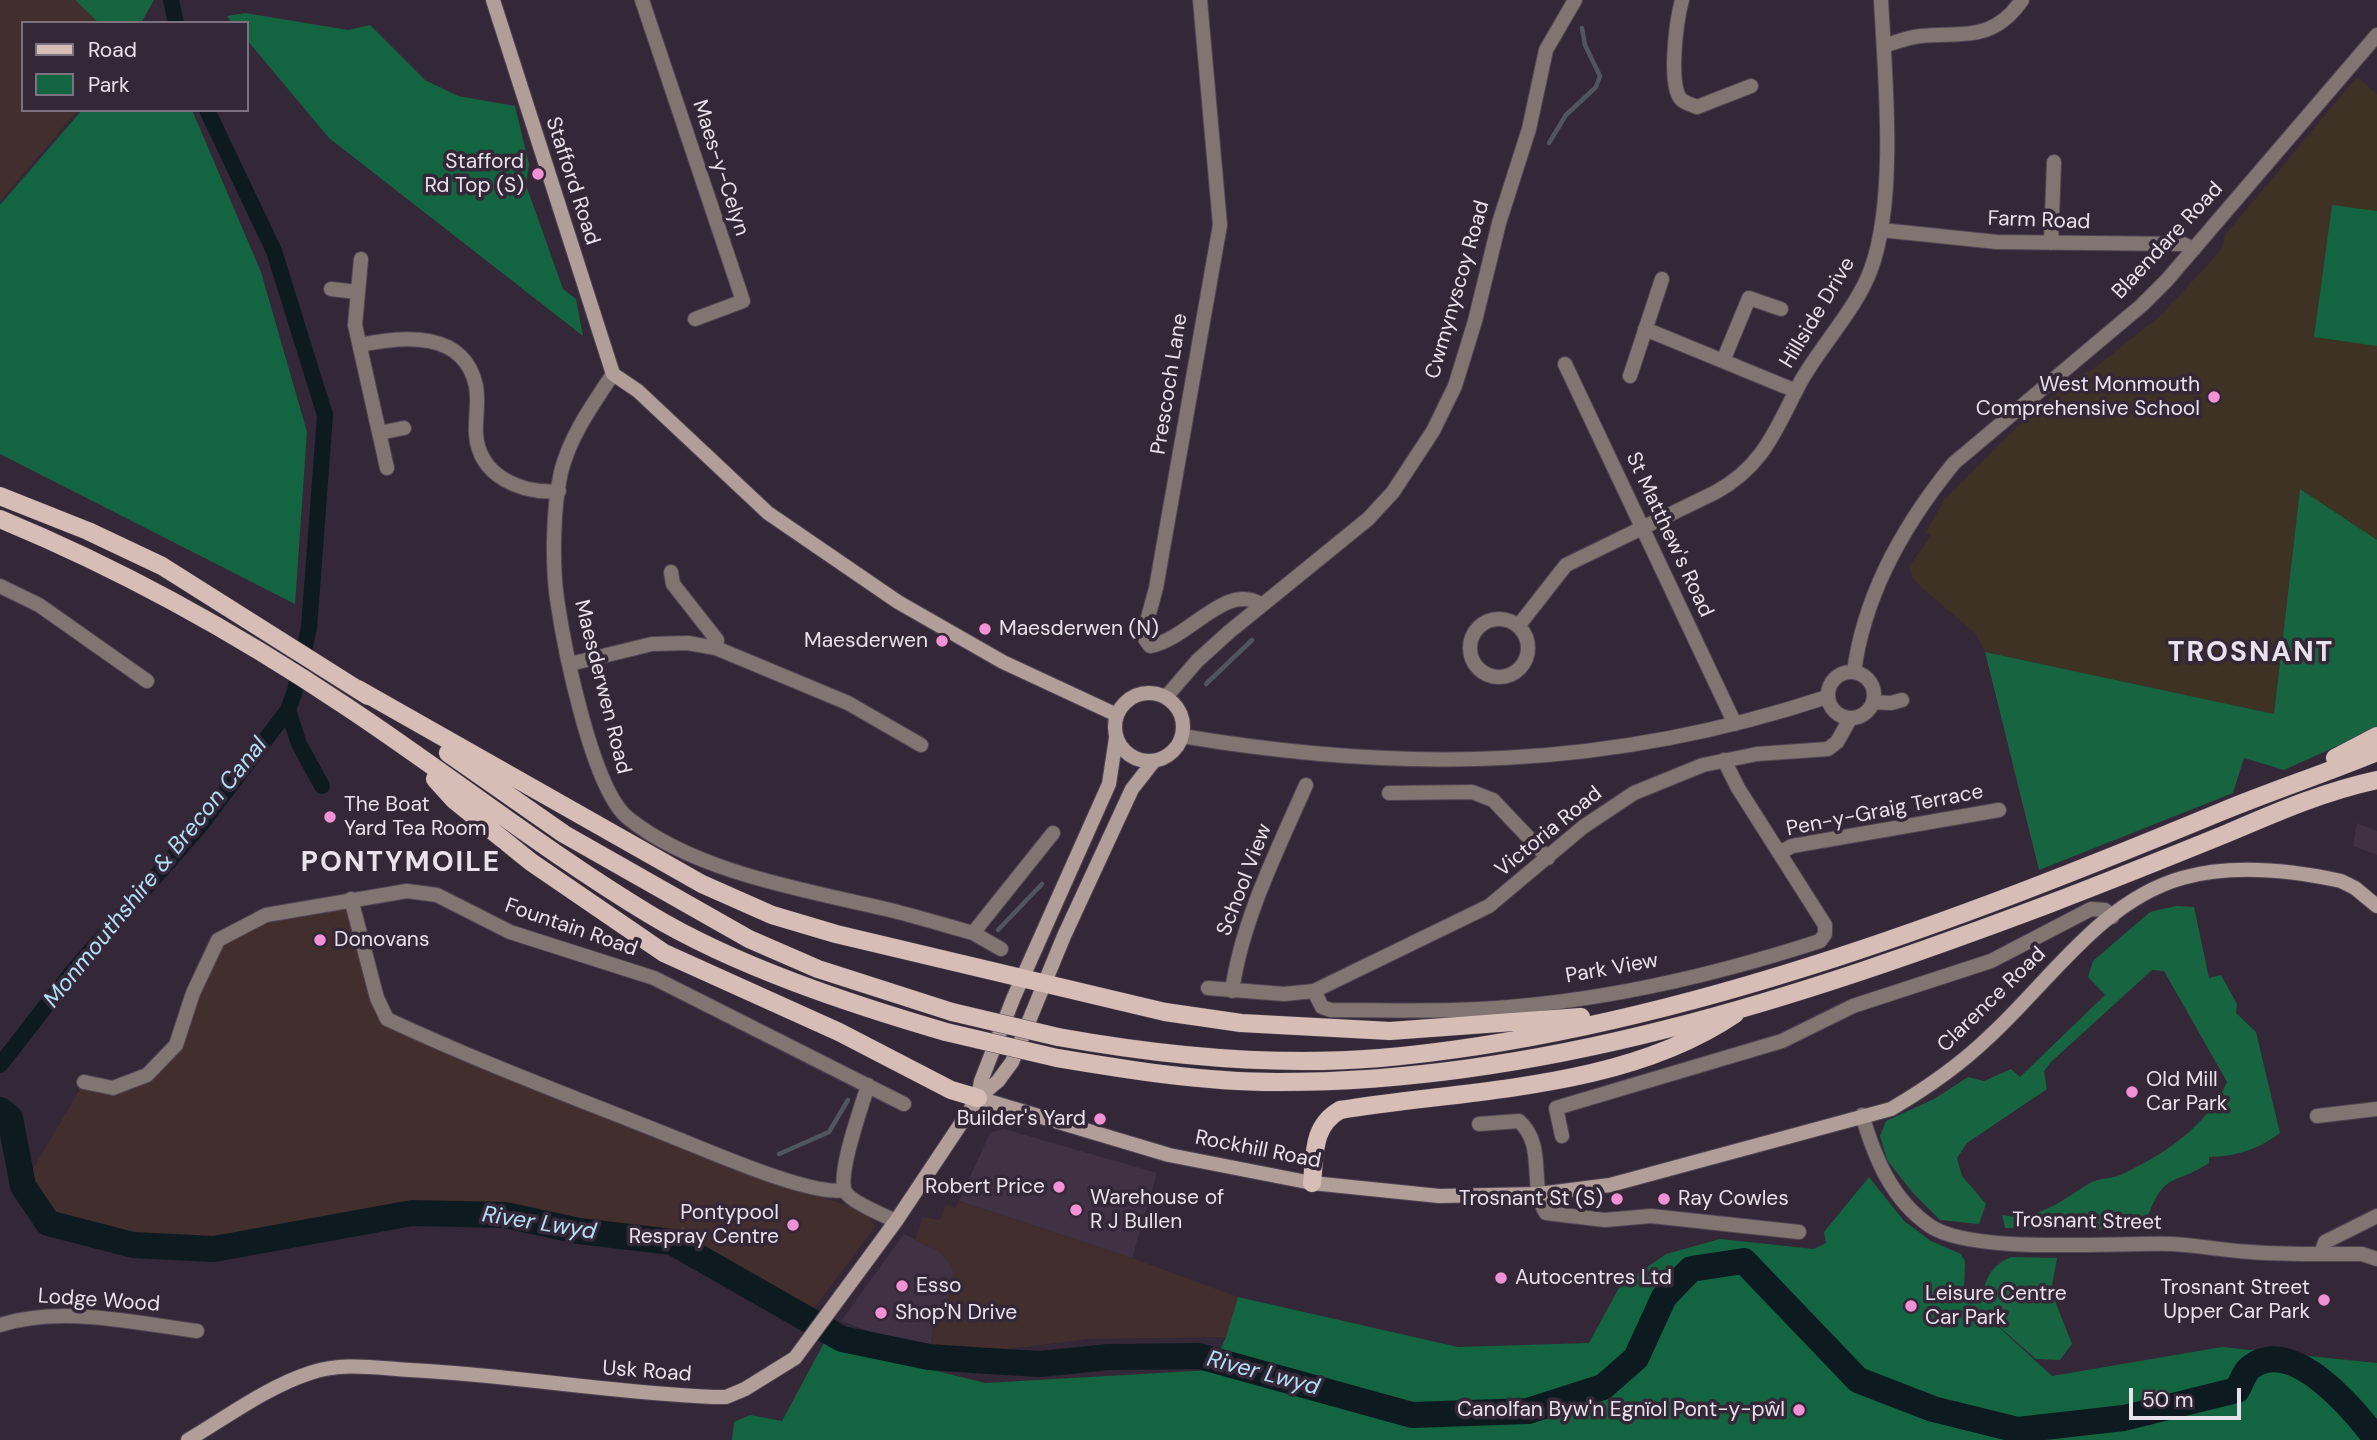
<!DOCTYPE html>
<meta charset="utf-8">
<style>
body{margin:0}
#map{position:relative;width:2377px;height:1440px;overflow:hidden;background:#342737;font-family:"DM Sans",sans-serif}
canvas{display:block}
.legend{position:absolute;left:21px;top:21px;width:228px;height:91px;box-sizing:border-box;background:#342737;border:2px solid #7c717f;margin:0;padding:9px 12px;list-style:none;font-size:21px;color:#e9e1eb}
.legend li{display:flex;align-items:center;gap:14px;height:35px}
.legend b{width:35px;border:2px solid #7c717f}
.scale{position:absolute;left:2129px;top:1388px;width:112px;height:32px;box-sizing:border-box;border:4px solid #e9e1eb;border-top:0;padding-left:9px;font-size:21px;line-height:24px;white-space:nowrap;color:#e9e1eb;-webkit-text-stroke:5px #342737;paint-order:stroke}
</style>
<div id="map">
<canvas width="2377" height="1440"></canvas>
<ul class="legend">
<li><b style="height:9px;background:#d6beb7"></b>Road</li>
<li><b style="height:19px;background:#126540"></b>Park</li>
</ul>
<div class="scale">50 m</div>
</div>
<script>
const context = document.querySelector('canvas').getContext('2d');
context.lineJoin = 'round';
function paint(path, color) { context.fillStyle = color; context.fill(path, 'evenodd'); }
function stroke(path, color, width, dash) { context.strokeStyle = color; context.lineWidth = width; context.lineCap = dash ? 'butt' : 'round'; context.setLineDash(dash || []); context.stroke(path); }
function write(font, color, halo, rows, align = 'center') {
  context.font = font + ' "DM Sans",sans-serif'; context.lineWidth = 7; context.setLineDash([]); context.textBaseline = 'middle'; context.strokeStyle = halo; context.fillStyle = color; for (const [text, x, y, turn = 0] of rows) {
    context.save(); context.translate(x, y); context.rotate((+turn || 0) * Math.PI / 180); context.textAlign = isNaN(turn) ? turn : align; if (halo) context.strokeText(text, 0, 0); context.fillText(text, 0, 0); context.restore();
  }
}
paint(new Path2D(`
 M2357 823 2377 831V855L2353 846Z
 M1004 1129 1157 1173 1132 1258 959 1201 990 1133Z
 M904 1234 942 1253 954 1271 949 1294 934 1320 931 1346 903 1344 841 1321Z`), '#413145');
paint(new Path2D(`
 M0 0H75L99 23H23V110H78L0 201Z
 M351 899 387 1019 747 1166 744 1173 856 1208 869 1216 875 1227 814 1308 672 1242 579 1231 505 1215 412 1213 214 1249 133 1245 48 1223 23 1186 84 1082 113 1088 147 1075 176 1045 218 940 266 915Z
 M959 1201 1132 1258 1238 1297 1226 1337 1088 1339 1009 1349 931 1346 934 1320 949 1294 954 1271 942 1253 915 1240 923 1217 940 1220 946 1205 956 1208Z`), '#422e2c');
paint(new Path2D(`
 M2357 77 2377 94V540L2300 489 2274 714 1985 652 1976 634 1923 589 1912 577 1909 566 1931 536 1926 532 1944 500 2024 420 2078 375 2092 370 2160 316 2222 249 2225 235Z`), '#3d3223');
paint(new Path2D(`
 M245 13 348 30 370 25 425 80 458 96 515 106 529 164 526 185 563 289 576 299 583 336 329 138 247 40V23H232L227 16Z
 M82 110H192L261 272 307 432 295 604 0 454V205Z
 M2332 205 2377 211V346L2314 337Z
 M1869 1177 1904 1221 1931 1241 1961 1254 1965 1261 1964 1293 1983 1295 1980 1310 2052 1376 2222 1347 2377 1363V1440H732L734 1422 750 1415 782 1421 824 1343 985 1383 1211 1370 1226 1337 1238 1297 1458 1347 1589 1343 1620 1286 1666 1254 1720 1239 1814 1249 1826 1243 1824 1232Z`), '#126540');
paint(new Path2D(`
 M75 0H154L141 23H99Z
 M2300 489 2377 540V728L2284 770 2244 758 2233 793 2039 870 1985 652 2274 714Z
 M2176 906 2194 907 2209 978 2221 975 2237 1004 2236 1013 2256 1032 2280 1133C2257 1150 2237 1156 2209 1157V1163C2172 1187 2165 1170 2147 1219L2122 1230 2005 1228 2002 1215C2037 1222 2062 1200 2090 1183 2099 1178 2111 1179 2120 1175 2164 1155 2207 1126 2227 1082L2164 971 2152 970 2051 1062 2044 1071 2047 1089 1967 1143 1957 1158 1962 1176 1986 1204 1979 1224 1940 1220 1913 1193 1887 1160 1880 1136 1886 1121 1934 1099 1968 1077 1984 1081 2011 1069 2020 1077 2105 995 2088 977 2093 961 2150 912Z
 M2011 1257 2057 1258 2051 1291 2072 1344 2060 1360 2036 1359 1980 1310C1984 1284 1986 1268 2011 1257Z`), '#176440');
stroke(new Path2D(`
 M1549 143 1566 115 1596 87 1600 76 1585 45 1582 28
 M1206 684 1252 640
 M998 930 1042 884
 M779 1154 829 1132 848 1100
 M672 1242 683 1230`), '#4f565e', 4.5);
stroke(new Path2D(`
 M171 0 176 23
 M288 710 299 744 322 786
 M0 1065 73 971 199 827 288 710 295 691 309 628 325 415 274 251 207 110`), '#0d1b21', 16);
stroke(new Path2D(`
 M0 1110 10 1118 23 1186 48 1223 133 1245 214 1249 412 1213 505 1215 579 1231 672 1242 842 1339 929 1357 988 1361 1040 1364 1109 1357 1199 1356 1412 1415 1528 1411 1603 1387 1636 1358 1664 1297 1691 1269 1744 1261 1858 1380 1933 1409 2018 1430 2124 1418 2237 1390C2241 1383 2245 1371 2251 1367 2293 1335 2355 1411 2377 1440`), '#0d1b21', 26);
const street = new Path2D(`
 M642 0 743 301 695 319
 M1200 0 1220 225 1156 588 1143 636 1150 646C1189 639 1226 582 1260 604
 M1682 0C1677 18 1667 88 1682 100 1685 103 1693 105 1697 107L1751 86
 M1884 46C1896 42 1908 37 1921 36 1964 32 1993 42 2022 0
 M1881 230 1997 242 2183 244 2194 249
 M2051 243 2054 162
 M361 259 355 325 387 468
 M331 289 357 292
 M1645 329 1796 391
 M360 345C403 336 464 330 476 386 479 403 475 418 476 434 479 477 522 494 559 491
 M1723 361 1749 298 1781 309
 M1565 364 1735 724
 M613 374C593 404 570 436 561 472 553 508 552 562 557 599 564 647 592 789 628 818 695 872 804 890 886 909 915 916 944 925 973 933L1053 833
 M1630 376 1662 279
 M379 433 404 428
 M671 572 673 584 717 640 716 648
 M0 586 39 605 147 681
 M1470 648a29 29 0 1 1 58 0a29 29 0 1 1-58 0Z
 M1519 625 1566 565 1716 492C1765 465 1776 428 1801 381 1822 344 1857 308 1871 269 1897 198 1885 76 1881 0
 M570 664 652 644 688 643 716 648 848 703 921 745
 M1828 695a23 23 0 1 1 46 0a23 23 0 1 1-46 0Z
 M1854 672C1864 595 1905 523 1954 463L2142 305 2167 280 2377 35
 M1166 697 1197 661 1229 632 1368 519 1393 492 1433 431 1455 386 1475 321 1499 223 1529 129 1546 50 1575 0
 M1873 702 1891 703 1902 700
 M1182 736C1407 774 1609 769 1827 697
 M1389 793 1472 792 1493 800 1548 858
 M1779 853 1792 846 1999 810
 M351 899 377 998 387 1019C477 1061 570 1096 663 1133 700 1147 810 1197 844 1190
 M973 933 1001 949
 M1208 988 1284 994 1314 991 1322 1007 1331 1010C1372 1010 1413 1011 1454 1010 1577 1007 1703 979 1820 941L1825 934V925L1738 788 1724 760
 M1232 991C1242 920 1277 851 1306 785
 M1314 991 1489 906 1583 827 1634 793 1703 765 1757 754 1828 749 1837 742 1850 719
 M84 1082 113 1088 147 1075 176 1045 193 993 218 940 266 915 407 891 437 895 510 932 654 978 904 1104
 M868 1085C862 1106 837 1173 845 1191 849 1201 885 1216 896 1221
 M1862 1115C1875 1158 1891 1199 1930 1226 1973 1255 2116 1242 2172 1244 2198 1245 2224 1251 2251 1252 2288 1255 2325 1254 2362 1254L2377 1259
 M2317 1116 2377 1109
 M1479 1124 1519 1121C1547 1146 1528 1186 1546 1213L1605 1220 1651 1216 1799 1232
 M1562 1136 1556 1108 1782 1041 1853 1006 1991 961 2091 909 2105 910 2112 917
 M2321 1254 2325 1242 2377 1216
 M0 1325C61 1305 134 1323 197 1331`);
const secondary = new Path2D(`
 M493 0 613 374 638 391 768 513 898 602 1003 662 1117 715
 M1115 727a34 34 0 1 1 68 0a34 34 0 1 1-68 0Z
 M978 1098 1169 1155 1312 1183 1439 1196 1539 1194 1610 1185 1891 1109C1927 1088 1960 1065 1990 1036 2049 982 2101 901 2182 878 2232 864 2290 870 2341 881L2355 888 2377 906
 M978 1098 981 1081 1013 999 1109 784 1116 738
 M188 1440C227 1417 267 1387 310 1373 342 1362 376 1368 410 1370 512 1375 612 1393 713 1397H726L745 1389 795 1358 896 1221 978 1098 998 1081 1012 1062 1064 936 1132 789 1154 761`);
const primary = new Path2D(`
 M0 496 88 531 162 566 368 696
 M0 519C121 569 235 632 344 705 447 773 543 850 649 914 735 966 850 1004 946 1032
 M358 689 702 884 772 915 836 934 1165 1012 1241 1023 1390 1031 1581 1017
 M448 753 564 834 749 939 818 969 952 1012
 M2335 758 2377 736
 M435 779 454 800 531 862 664 953 839 1032 951 1090 978 1098
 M1058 1037C1164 1056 1273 1067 1380 1058 1666 1033 1960 920 2223 811 2274 790 2326 773 2377 752
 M1057 1058C1129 1070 1203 1082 1276 1082 1542 1083 1802 997 2049 904 2109 881 2169 857 2228 833 2277 812 2325 791 2377 780
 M1312 1183C1315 1154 1312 1126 1340 1110 1469 1089 1623 1090 1735 1014`);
stroke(street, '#514554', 16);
stroke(secondary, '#514554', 16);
stroke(primary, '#514554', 19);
stroke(street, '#817572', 14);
stroke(secondary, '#b19e99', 14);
stroke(primary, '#d6beb7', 18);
const primaryBridge = new Path2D(`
 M952 1012 1058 1037
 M946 1032 1057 1058`);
stroke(primaryBridge, '#514554', 19, []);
stroke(primaryBridge, '#d6beb7', 18);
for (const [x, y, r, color] of [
 [538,174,7,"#f391d6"],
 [2214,397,7,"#f391d6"],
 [985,629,7,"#f391d6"],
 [942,641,7,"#f391d6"],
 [330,817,7,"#f391d6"],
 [320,940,7,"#f391d6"],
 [2132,1092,7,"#f391d6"],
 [1100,1119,7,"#f391d6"],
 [1059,1187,7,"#f391d6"],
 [1617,1199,7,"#f391d6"],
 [1664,1199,7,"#f391d6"],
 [1076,1210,7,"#f391d6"],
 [793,1225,7,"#f391d6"],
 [1501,1278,7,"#f391d6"],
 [902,1286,7,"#f391d6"],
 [2324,1300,7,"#f391d6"],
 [1911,1306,7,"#f391d6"],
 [881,1313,7,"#f391d6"],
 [1799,1410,7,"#f391d6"]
]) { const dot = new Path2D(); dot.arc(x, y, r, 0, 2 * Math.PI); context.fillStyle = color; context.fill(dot); stroke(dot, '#342737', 2.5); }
write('21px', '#e9e1eb', '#342737', [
 ["Stafford",524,162,"right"],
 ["Rd Top (S)",524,186,"right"],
 ["West Monmouth",2200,385,"right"],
 ["Comprehensive School",2200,409,"right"],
 ["Maesderwen (N)",999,629],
 ["Maesderwen",928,641,"right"],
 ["The Boat",344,805],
 ["Yard Tea Room",344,829],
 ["Donovans",334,940],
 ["Old Mill",2146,1080],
 ["Car Park",2146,1104],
 ["Builder's Yard",1086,1119,"right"],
 ["Robert Price",1045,1187,"right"],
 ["Warehouse of",1090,1198],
 ["R J Bullen",1090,1222],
 ["Trosnant St (S)",1603,1199,"right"],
 ["Ray Cowles",1678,1199],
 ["Pontypool",779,1213,"right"],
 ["Respray Centre",779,1237,"right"],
 ["Autocentres Ltd",1515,1278],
 ["Esso",916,1286],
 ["Trosnant Street",2310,1288,"right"],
 ["Upper Car Park",2310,1312,"right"],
 ["Leisure Centre",1925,1294],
 ["Car Park",1925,1318],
 ["Shop'N Drive",895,1313],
 ["Canolfan Byw'n Egnïol Pont-y-pŵl",1785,1410,"right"]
], 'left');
write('21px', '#e9e1eb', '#342737', [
 ["Maes-y-Celyn",720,168,72],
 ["Stafford Road",572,181,72],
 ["Farm Road",2039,221,2],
 ["Blaendare Road",2168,241,-47],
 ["Cwmynyscoy Road",1458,290,-74],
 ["Hillside Drive",1818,313,-59],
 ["Prescoch Lane",1170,384,-81],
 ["St Matthew's Road",1669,535,65],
 ["Maesderwen Road",602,687,76],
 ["Pen-y-Graig Terrace",1885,811,-11],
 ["Victoria Road",1549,832,-39],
 ["School View",1245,880,-69],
 ["Fountain Road",571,928,19],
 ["Park View",1612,969,-10],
 ["Clarence Road",1992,1000,-44],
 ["Rockhill Road",1258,1150,11],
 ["Trosnant Street",2087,1222,1],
 ["Lodge Wood",99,1301,4],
 ["Usk Road",647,1372,4]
]);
write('italic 23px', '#b1e0f8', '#342737', [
 ["Monmouthshire & Brecon Canal",156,873,-51],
 ["River Lwyd",539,1224,9],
 ["River Lwyd",1263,1374,15]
]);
context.letterSpacing = '2px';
write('bold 28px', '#e9e1eb', '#342737', [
 ["TROSNANT",2251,654],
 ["PONTYMOILE",401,864]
]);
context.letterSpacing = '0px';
</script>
